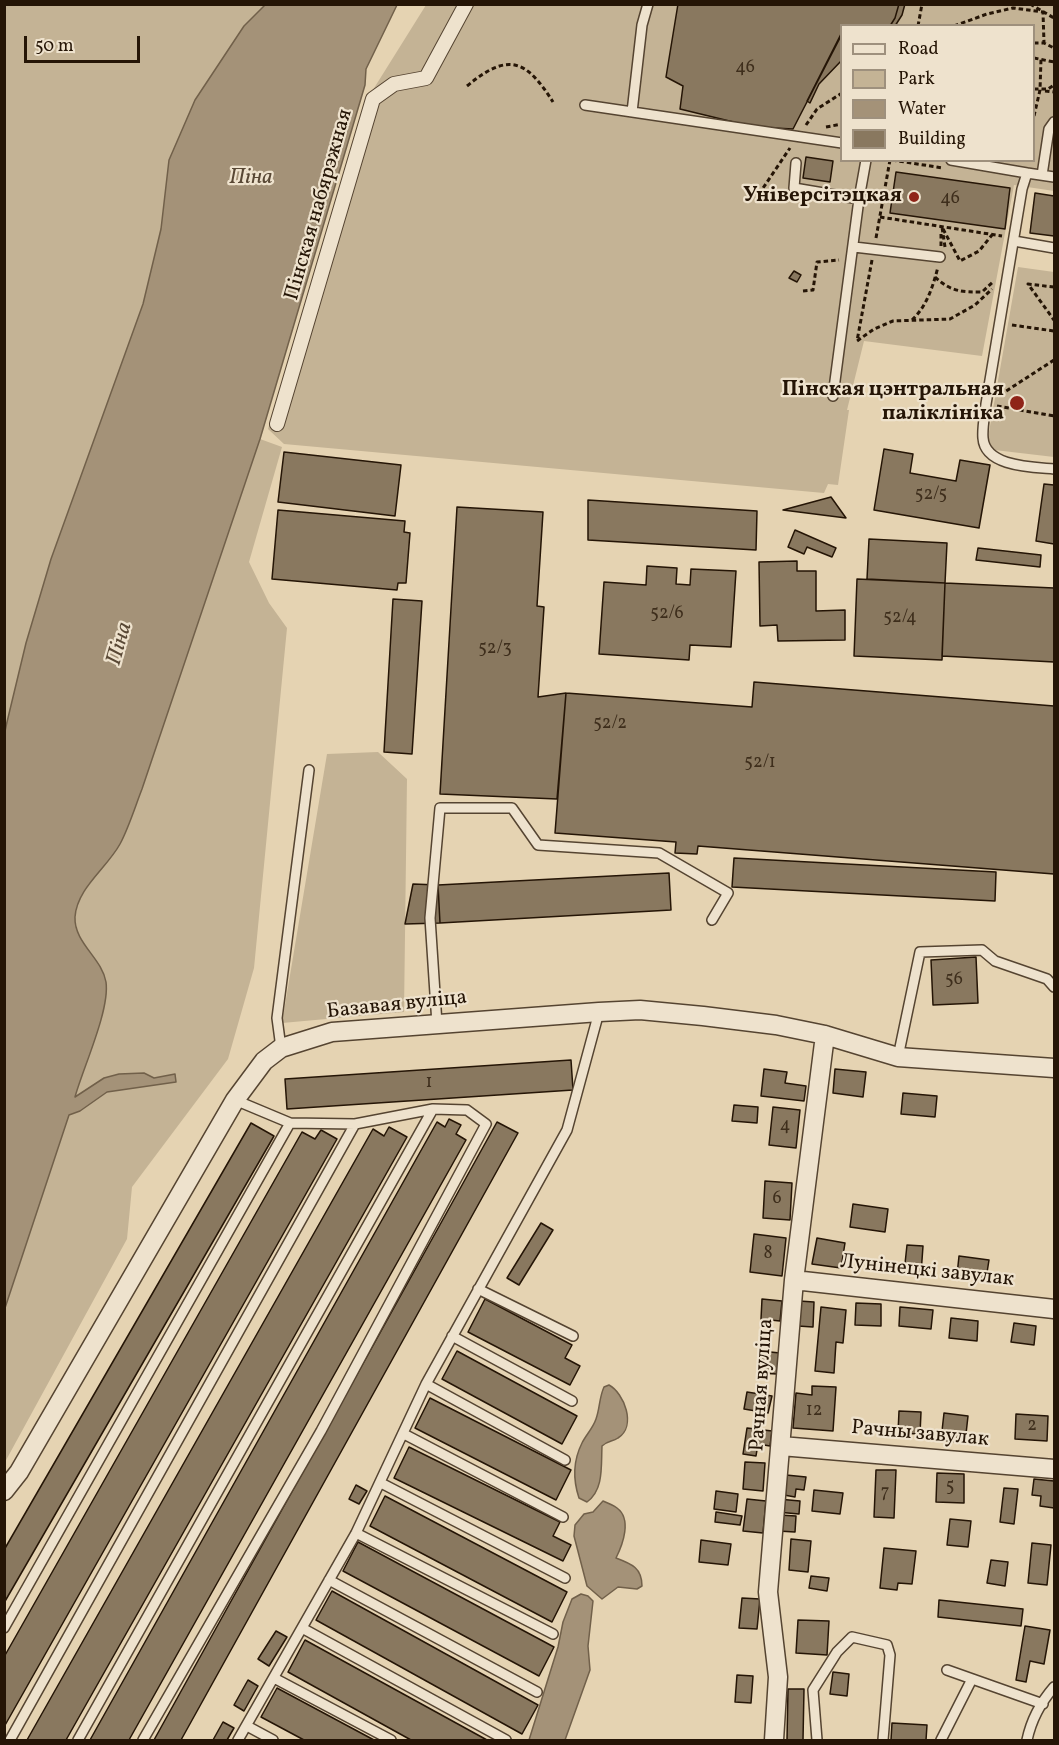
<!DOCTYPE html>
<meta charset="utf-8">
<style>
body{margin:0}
#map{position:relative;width:1059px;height:1745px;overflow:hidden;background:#e5d3b2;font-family:Vollkorn,serif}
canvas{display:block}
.frame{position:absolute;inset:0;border:6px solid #251506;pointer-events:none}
.legend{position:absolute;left:840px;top:24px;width:195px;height:138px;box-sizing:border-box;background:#eee2cd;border:2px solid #9e907d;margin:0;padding:8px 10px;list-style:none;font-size:18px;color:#251506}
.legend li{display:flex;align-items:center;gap:12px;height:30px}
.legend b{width:30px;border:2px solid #9e907d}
.scale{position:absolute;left:24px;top:36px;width:116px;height:27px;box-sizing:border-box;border:3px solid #251506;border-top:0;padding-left:8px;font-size:18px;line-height:21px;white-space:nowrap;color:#251506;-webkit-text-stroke:4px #eee2cd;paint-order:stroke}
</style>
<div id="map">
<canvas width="1059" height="1745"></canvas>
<div class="frame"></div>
<ul class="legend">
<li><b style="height:8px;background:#eee2cd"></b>Road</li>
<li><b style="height:16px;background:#c4b395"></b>Park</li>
<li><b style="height:16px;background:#a49278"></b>Water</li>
<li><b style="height:16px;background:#89785f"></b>Building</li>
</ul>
<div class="scale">50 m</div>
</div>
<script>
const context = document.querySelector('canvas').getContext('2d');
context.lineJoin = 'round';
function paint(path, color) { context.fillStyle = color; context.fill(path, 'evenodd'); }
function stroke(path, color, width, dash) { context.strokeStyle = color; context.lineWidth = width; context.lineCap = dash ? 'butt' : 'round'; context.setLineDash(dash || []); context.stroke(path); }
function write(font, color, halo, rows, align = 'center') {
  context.font = font + ' Vollkorn,serif'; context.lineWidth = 4.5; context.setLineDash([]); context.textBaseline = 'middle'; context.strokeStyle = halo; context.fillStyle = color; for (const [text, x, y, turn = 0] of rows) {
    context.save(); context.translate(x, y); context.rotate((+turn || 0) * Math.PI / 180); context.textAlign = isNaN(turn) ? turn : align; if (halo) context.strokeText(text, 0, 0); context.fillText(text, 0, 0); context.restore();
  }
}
paint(new Path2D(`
 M5 5H265L244 26 169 160 161 229 143 304 51 559 26 643 5 736Z
 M426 5H1054V191L1014 185 982 356 864 341 847 410H849L838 485 828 484 824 493 284 444 268 429 366 101ZM842 26H1034V160H842Z
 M1018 267 1054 272V457L986 449Z
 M260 439 282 447 249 562 269 603 287 628 254 968 228 1059 132 1187 127 1239 5 1462V1308L99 1023 75 919 78 901 90 884 142 789Z
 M378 752 407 779 404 1012 282 1023 327 754Z`), '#c4b395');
const water = new Path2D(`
 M265 5H397L366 69 365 85 260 439 142 789C135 807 129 827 120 844 107 868 77 888 75 917 74 943 102 958 106 982 110 1010 83 1068 75 1097L104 1078 119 1074 144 1073 154 1078 175 1074 176 1082 107 1092 80 1111 69 1115 5 1308 4 736 7 722 26 643 51 559 143 304 161 229 169 160 195 100 244 26Z
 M609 1385C624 1393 637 1426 618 1438 612 1442 608 1440 602 1446 601 1466 604 1490 587 1502L579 1498C573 1480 573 1461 582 1443 586 1435 593 1428 596 1419 600 1408 599 1398 604 1387Z
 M603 1501C608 1503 613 1505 617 1508 632 1519 623 1544 616 1558 632 1564 642 1568 642 1586L637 1589 618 1587 602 1599 587 1586 574 1536 575 1525 584 1514 593 1512Z
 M581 1594 588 1596 593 1601 588 1646 590 1670 565 1740H529L558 1647 563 1622 572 1599Z`);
paint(water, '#a49278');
stroke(water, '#71604a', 1.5);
const building = new Path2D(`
 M678 4H899L895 18 890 26H842V34L793 129 754 127 680 109 683 86 666 77Z
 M899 4H905L902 15 895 26H890L895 18Z
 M841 34 842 60 819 84 810 103 807 101Z
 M806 157 833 161 830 182 803 178Z
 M896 172 1010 188 1005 229 890 213Z
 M1035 193 1054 196V236L1030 233Z
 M794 271 801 275 797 282 789 278Z
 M884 449 913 454 910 473 956 481 960 460 990 465 979 528 874 510Z
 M284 452 401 465 395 516 278 502Z
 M1044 484 1054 485V544L1036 541Z
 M831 497 846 518 783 510Z
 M588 500 757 511 756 550 588 540Z
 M457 507 543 512 537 606 544 607 538 697 566 693 557 799 440 794Z
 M278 510 405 521 404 532 410 533 406 583H398L397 590 272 579Z
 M795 530 836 548 832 557 807 547 804 554 788 547Z
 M869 539 947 543 945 583 867 579Z
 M978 548 1041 555 1040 567 976 560Z
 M797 561V571H816V611L845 610V640L778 641 777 625 760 626 759 562Z
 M647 566 677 568 676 584 690 585 691 569 736 571 731 647 690 645 689 660 599 654 604 582 646 585Z
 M857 579 945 583 942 660 854 656Z
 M945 583 1054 588V662L942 656Z
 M393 599 422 601 412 754 384 752Z
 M754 682 1054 706V874L698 846 697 854 675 853 676 842 555 833 566 693 752 707Z
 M734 858 996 872 995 901 732 887Z
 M669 873 671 910 440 923 438 885Z
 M413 884 438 885 440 923 405 924Z
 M976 957 978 1003 933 1005 931 960Z
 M571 1060 573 1090 287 1109 285 1079Z
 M764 1069 787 1072 785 1083 806 1086 804 1101 761 1096Z
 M835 1069 866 1072 863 1097 833 1093Z
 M903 1093 937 1096 935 1117 901 1114Z
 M734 1105 758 1107 757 1123 732 1121Z
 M773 1107 800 1110 796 1148 769 1145Z
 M449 1119 461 1125 456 1134 466 1140 129 1740H90L437 1122 445 1127Z
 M497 1122 518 1133 181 1740H154Z
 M251 1123 274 1136 4 1603V1550Z
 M389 1127 407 1137 66 1740H27L373 1129 384 1136Z
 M321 1130 337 1139 4 1727V1657L302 1132 315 1139Z
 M765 1181 792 1183 790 1220 763 1218Z
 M853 1204 888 1209 885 1232 850 1227Z
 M541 1223 553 1230 519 1285 507 1278Z
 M754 1234 786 1238 782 1276 750 1272Z
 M817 1238 845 1243 841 1268 812 1264Z
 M907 1245 923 1246 921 1274 904 1273Z
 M959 1256 989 1260 986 1279 957 1275Z
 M485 1299 572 1345 565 1358 580 1366 570 1385 468 1332Z
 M762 1299 782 1301 780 1321 761 1319Z
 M799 1301 814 1302 813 1327 798 1326Z
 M856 1303 881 1304V1326L855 1325Z
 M821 1307 846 1310 843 1343 836 1342 834 1373 815 1371Z
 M900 1307 933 1310 931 1329 899 1326Z
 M951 1318 978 1321 977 1341 949 1338Z
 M1014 1323 1036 1326 1034 1345 1011 1342Z
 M457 1351 577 1416 562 1444 442 1379Z
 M761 1351 780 1353 777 1374 759 1373Z
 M812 1386 836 1387 833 1431 793 1428 796 1393 812 1395Z
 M747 1392 772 1396 768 1413 744 1409Z
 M430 1398 571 1470 556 1500 415 1428Z
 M899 1411 921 1412 920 1434 898 1433Z
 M944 1413 968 1416 965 1443 941 1440Z
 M1016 1414 1048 1416 1047 1441 1015 1439Z
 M747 1428 772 1431 770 1446 758 1444 756 1456 743 1454Z
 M409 1447 560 1522 553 1536 571 1545 563 1561 394 1478Z
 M745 1462 765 1463 763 1491 743 1489Z
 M876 1470H896L894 1518 874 1517Z
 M937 1473 964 1474V1503L936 1502Z
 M786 1475 806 1477 804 1490 796 1489 795 1497 784 1495Z
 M1034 1479 1054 1481V1508L1040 1506 1041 1496 1032 1495Z
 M356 1485 367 1491 359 1504 349 1499Z
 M1004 1488 1018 1489 1014 1524 1000 1522Z
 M814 1490 843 1493 840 1514 812 1511Z
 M716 1491 738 1494 736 1512 714 1509Z
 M385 1496 567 1592 552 1622 370 1526Z
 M747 1499 766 1501 763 1533 743 1531Z
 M778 1499 800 1501 799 1514 777 1512Z
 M716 1512 742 1516 740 1525 715 1522Z
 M779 1515 796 1516 795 1532 778 1531Z
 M950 1519 971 1521 968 1547 947 1545Z
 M791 1539 811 1541 808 1572 789 1570Z
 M701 1540 731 1544 728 1565 699 1562Z
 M358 1542 554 1647 539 1676 343 1571Z
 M1032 1543 1051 1545 1047 1585 1028 1583Z
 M884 1548 916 1551 912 1584 898 1583 897 1590 880 1588Z
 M991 1560 1008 1562 1005 1586 987 1583Z
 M811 1576 829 1578 827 1591 809 1588Z
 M332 1591 538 1705 522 1734 316 1620Z
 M742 1598 760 1599 757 1629 739 1628Z
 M939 1600 1023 1609 1021 1626 938 1617Z
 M798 1620 829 1621 827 1655 796 1653Z
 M1025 1626 1050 1630 1044 1664 1030 1661 1026 1682 1016 1680Z
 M276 1631 287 1637 269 1666 258 1659Z
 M305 1640 487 1740H411L288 1672Z
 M833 1672 849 1674 847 1696 830 1694Z
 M737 1675 753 1676 751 1703 735 1702Z
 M248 1680 258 1686 244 1711 234 1705Z
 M277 1688 374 1740H304L261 1717Z
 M788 1689H804L803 1740H787Z
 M223 1722 234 1728 227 1740H213Z
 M892 1723 927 1725 926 1740H891Z`);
paint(building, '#89785f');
stroke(building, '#251506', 1.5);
const service = new Path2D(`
 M585 105 842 143
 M632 112 642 25 648 4
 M951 160 1027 173
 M796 163 794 188 859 199
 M1042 175 1049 129 1054 122
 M1054 177 1027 173 1022 189 986 404C985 415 982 427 983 438 985 467 1033 467 1054 469
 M1014 241 1054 248
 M854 247 940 257
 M833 396 859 199 866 160
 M437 1024 430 918 440 808H512L538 845 659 853 728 893 712 920
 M281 1048 277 1018 309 770
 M898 1057 920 952 982 950 995 961 1047 979 1054 987
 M478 1289 573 1336
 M452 1336 572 1401
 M426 1384 565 1460
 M404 1434 563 1517
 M381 1483 565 1578
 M356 1533 553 1634
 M329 1580 537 1692
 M4 1628 290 1123
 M302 1628 506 1740
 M947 1670 1043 1704
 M274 1678 391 1740
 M247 1726 273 1740
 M10 1740 355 1124
 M78 1740 433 1109
 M143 1740 321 1431 486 1124 467 1110 433 1109 355 1124 290 1123 235 1100
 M238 1740 356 1533 426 1384 567 1130 599 1012
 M817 1740 813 1690 837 1652 852 1637 887 1645 890 1655 883 1740
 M941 1740 972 1679
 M1027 1740C1031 1721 1041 1702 1054 1687`);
const pedestrian = new Path2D(`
 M277 424 373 99 394 84 426 78 466 4`);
const minor = new Path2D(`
 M794 1280 1054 1309
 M781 1446 1054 1469
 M4 1491 19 1472 235 1100 264 1061 281 1048 332 1032 599 1012 640 1010 703 1016 776 1025 825 1035 898 1057 1054 1068
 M774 1740 778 1677 768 1592 794 1280 825 1035`);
stroke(service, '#554431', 12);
stroke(pedestrian, '#554431', 16);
stroke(minor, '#554431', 21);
stroke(new Path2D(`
 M1030 4 1054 18
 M918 26 922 4
 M954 26 987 14 1013 8 1043 12 1044 43
 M1034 43H1044L1054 48
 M1034 58 1054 62
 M467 86C508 52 526 59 553 102
 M1034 89H1048L1054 85
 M1045 91 1054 92
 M1034 116 1040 90 1041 59
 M806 125 817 109 842 93
 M826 127 842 124
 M892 160 943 168
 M759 194 790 148
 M880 217 1002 236
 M876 238 890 160
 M941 246V231
 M945 247 942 227 960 261 979 251 992 235
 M872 260 857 341 874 329 893 321 950 319 975 305 992 289
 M935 277C951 292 962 292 982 292L994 281
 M1054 287 1028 284 1054 320
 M803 291 813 290 817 262 839 260
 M912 320C927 306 933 286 938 267
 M1012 325 1054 331
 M1000 395 1054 360
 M997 406 1054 416`), '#251506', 3, [4.5, 3]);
stroke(service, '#eee2cd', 9);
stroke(pedestrian, '#eee2cd', 14);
stroke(minor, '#eee2cd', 18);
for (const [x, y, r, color] of [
 [914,197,6,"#8f2418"],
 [1017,403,8,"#8f2418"]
]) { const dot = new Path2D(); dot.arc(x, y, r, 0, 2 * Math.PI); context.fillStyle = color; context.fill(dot); stroke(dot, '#eee2cd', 2); }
write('18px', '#3e2e1c', null, [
 ["46",745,69],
 ["46",950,200],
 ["52/5",931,496],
 ["52/6",667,615],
 ["52/4",900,619],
 ["52/3",495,650],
 ["52/2",610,725],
 ["52/1",760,764],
 ["56",954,981],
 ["1",429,1084],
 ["4",785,1127],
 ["6",777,1200],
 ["8",768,1255],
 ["12",814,1412],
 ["2",1032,1427],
 ["5",950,1488],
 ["7",885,1494]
]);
write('bold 21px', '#251506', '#eee2cd', [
 ["Універсітэцкая",902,197],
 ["Пінская цэнтральная",1004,391],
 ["паліклініка",1004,415]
], 'right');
write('21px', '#251506', '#eee2cd', [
 ["Пінская набярэжная",320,205,-74],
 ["Базавая вуліца",397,1006,-6],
 ["Лунінецкі завулак",927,1272,6],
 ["Рачная вуліца",763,1385,-86],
 ["Рачны завулак",920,1435,5]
]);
write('italic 22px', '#584734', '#eee2cd', [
 ["Піна",251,179],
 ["Піна",121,644,-74]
]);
</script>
